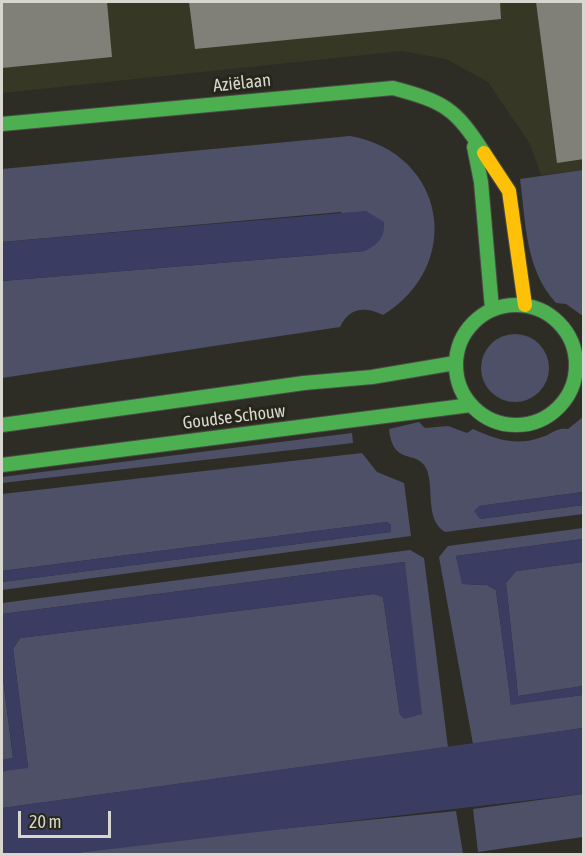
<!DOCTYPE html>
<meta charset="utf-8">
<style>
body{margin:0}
#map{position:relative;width:585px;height:856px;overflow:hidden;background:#2d2d26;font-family:"Asap Condensed",sans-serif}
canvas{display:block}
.frame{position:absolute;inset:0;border:3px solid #d7d7d0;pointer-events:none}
.scale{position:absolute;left:18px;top:811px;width:93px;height:27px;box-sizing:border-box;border:3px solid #d7d7d0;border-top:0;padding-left:8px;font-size:18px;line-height:21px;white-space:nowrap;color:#d7d7d0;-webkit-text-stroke:4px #26261a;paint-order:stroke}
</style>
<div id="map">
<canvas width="585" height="856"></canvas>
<div class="frame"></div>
<div class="scale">20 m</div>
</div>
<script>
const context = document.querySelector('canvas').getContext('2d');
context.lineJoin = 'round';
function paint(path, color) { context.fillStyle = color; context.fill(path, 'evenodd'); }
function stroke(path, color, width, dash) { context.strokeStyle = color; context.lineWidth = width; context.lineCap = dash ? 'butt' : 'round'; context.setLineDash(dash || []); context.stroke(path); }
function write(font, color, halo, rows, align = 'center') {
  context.font = font + ' "Asap Condensed",sans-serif'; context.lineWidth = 6; context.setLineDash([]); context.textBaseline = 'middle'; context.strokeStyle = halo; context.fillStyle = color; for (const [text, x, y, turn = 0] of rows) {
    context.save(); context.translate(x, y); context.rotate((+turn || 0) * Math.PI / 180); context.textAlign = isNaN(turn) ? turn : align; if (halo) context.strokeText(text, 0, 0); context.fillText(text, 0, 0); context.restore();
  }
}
paint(new Path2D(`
 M2 2H583V170L541 175 530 144 488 82 446 59 402 51 2 93Z`), '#373725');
paint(new Path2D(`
 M350 136C446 153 465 265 383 315 364 306 349 308 340 327L2 378V281L365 251 341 212 2 242V169Z
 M583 170V316L566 304 556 303C525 269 526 223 520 179Z
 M481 368a34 34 0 1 1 68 0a34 34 0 1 1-68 0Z
 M583 417V492L479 506 480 519 583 505V514L445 532C425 520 434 489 427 470 418 448 393 468 389 429L419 422 425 428 448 426 467 433 473 429C495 439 517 447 542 437 552 434 556 427 568 429Z
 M352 433 353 443 2 483V477Z
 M362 453 377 472 404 483 411 536 2 590V582L390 532 391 525 387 522 2 571V494Z
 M583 528V539L456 556 463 584 487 585 496 590 511 704 583 695V728L473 744 439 557 448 546Z
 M410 550 424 558 448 747 2 808V771L28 767 13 649 20 638 374 594 383 597 400 715 405 562 2 614V603Z
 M583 562V686L518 696 506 583 516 571Z
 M2 670 13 758 2 760Z
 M583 794V837L478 852 473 809Z
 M456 811 463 854H68L182 839Z`), '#4d5067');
paint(new Path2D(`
 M366 211 384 222C385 238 378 244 365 251L2 281V242Z
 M583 492V505L480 519 474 511 479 506Z
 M387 522 391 525V532L2 582V571Z
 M583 539V562L516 571 506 583 518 696 583 686V695L511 705 496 590 487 585 462 584 456 556Z
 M405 562 422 714 404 719 400 715 383 597 374 594 20 638 13 649 28 768 2 771V760L13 758 2 670V614Z
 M583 728V794L68 854H2V808Z`), '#3a3c61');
paint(new Path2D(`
 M2 2H107L112 57 2 68Z
 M189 2H500L501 19 195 49Z
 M536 2H584V159L557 163Z`), '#808079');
const fast = new Path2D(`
 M2 124 393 88C445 102 455 108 484 153
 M474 147 481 182 492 309
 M456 365a60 60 0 1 1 120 0a60 60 0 1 1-120 0Z
 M2 425 304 383 372 377 455 363
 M2 465 471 405`);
const slow = new Path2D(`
 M484 153 509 191 525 305`);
stroke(fast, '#4b4b46', 16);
stroke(slow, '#4b4b46', 16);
stroke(fast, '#4caf50', 14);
stroke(slow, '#ffc107', 14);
write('18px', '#d7d7d0', '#26261a', [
 ["Aziëlaan",242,83,-6],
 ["Goudse Schouw",234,417,-7]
]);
</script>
